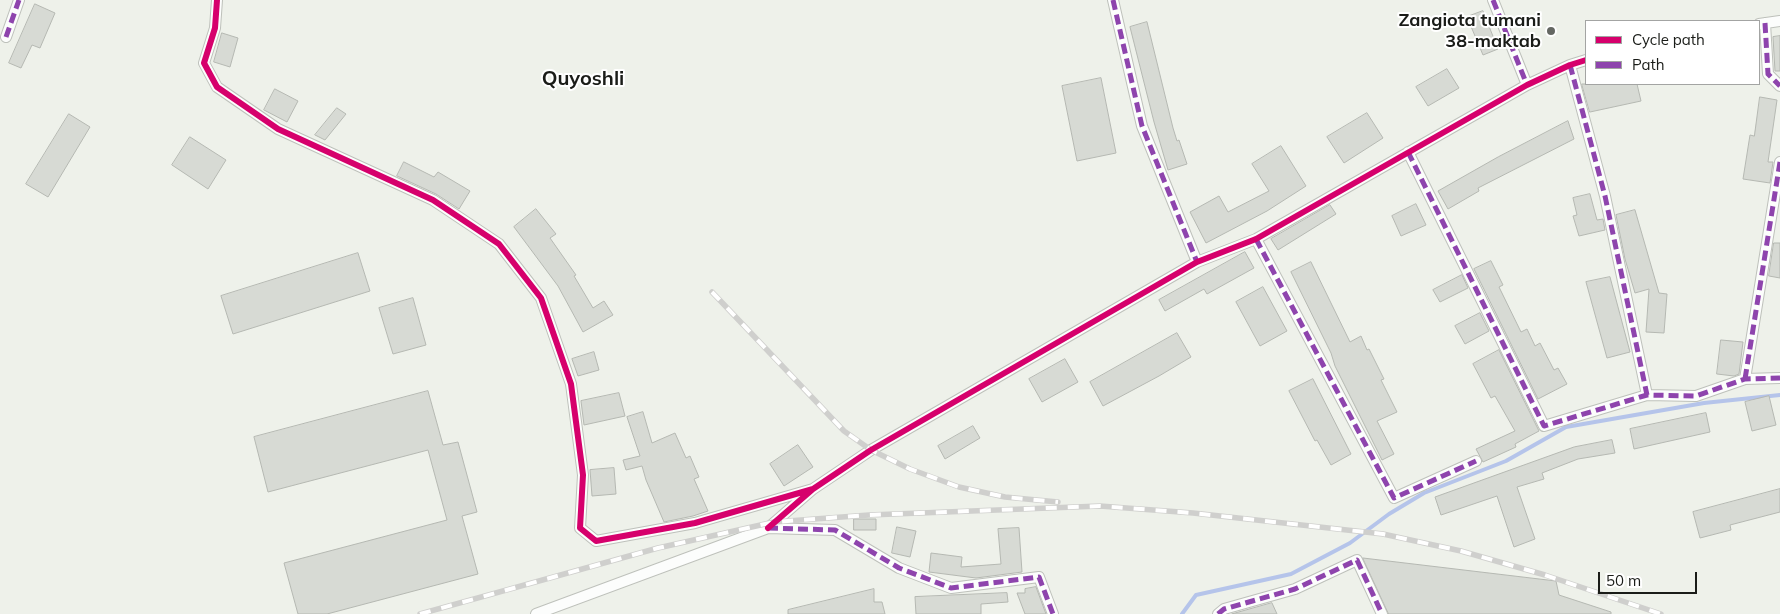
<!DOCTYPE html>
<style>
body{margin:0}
#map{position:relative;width:1780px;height:614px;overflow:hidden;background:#eef1ea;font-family:Mulish,sans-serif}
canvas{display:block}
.legend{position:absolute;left:1585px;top:20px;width:175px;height:65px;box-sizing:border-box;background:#fff;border:1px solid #a3a4a3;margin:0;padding:6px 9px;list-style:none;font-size:15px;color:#1a1c18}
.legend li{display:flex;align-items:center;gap:10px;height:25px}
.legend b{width:25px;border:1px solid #a3a4a3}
.scale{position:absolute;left:1598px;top:572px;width:99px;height:22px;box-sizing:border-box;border:2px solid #1a1c18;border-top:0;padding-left:6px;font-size:15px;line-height:18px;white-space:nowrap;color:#1a1c18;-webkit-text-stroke:4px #fff;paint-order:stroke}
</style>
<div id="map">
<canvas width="1780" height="614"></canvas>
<ul class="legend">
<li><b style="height:6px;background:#d6006c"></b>Cycle path</li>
<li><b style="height:6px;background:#8e44ad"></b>Path</li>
</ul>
<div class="scale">50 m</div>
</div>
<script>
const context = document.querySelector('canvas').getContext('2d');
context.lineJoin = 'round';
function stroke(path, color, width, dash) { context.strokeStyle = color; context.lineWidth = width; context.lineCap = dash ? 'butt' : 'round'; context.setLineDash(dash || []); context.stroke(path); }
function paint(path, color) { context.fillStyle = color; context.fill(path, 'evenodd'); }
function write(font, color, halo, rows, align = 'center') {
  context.font = font + ' Mulish,sans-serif'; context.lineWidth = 4; context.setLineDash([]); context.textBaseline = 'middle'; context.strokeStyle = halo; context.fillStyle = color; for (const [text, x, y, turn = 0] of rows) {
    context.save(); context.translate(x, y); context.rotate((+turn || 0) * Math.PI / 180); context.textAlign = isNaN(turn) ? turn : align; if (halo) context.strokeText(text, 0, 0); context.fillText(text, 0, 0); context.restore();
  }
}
stroke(new Path2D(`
 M1182 614 1196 595 1291 574 1350 543 1389 514 1424 493 1506 461 1566 427 1704 403 1780 395`), '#b5c4ea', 4);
const building = new Path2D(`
 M35 4 55 13 40 48 32 45 21 68 9 63Z
 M1483 11 1498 49 1483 55 1467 17Z
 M1147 22 1173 128 1177 141 1179 140 1187 164 1168 170 1154 122 1130 27Z
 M222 33 238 38 230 67 214 62Z
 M1780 36V71H1775L1773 37Z
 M1447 69 1459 88 1428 106 1416 87Z
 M1101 78 1116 153 1077 161 1062 86Z
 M1582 84H1637L1641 101 1590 112Z
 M275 89 298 101 287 122 264 110Z
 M1760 97 1777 100 1768 162H1773L1770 183 1743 179 1750 135 1754 136Z
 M337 108 346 114 325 140 315 135Z
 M1367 113 1383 138 1344 163 1327 137Z
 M69 114 90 127 48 197 26 184Z
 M1568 121 1574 139 1478 188 1479 191 1448 209 1438 191 1498 157Z
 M190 137 226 160 208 189 172 165Z
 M1281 146 1306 186 1267 211 1206 243 1190 212 1219 196 1228 212 1269 191 1252 164Z
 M404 162 434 177 438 172 470 191 459 209 436 194 397 176Z
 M1590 194 1597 220 1603 219 1605 230 1579 236 1573 216 1577 215 1573 198Z
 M1416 204 1426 225 1401 236 1392 216Z
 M1330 205 1336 214 1278 250 1271 239Z
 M536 209 556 234 550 238 576 275 574 276 593 308 604 301 613 315 583 332 558 286 514 227Z
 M1635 210 1659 293 1667 294 1664 333 1646 332 1649 289 1635 293 1625 259 1616 215Z
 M1774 243H1780V278L1769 276Z
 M1245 252 1254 268 1207 294 1204 289 1165 311 1159 300Z
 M358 253 370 291 233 334 221 296Z
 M1491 261 1503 285 1499 287 1521 332 1527 329 1535 346 1540 343 1554 370 1558 368 1567 384 1538 399 1474 269Z
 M1311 262 1350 342 1361 336 1367 350 1369 349 1384 379 1381 380 1397 412 1377 421 1394 454 1382 460 1335 366 1331 353 1291 272Z
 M1462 275 1468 288 1440 302 1433 290Z
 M1610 277 1630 352 1607 358 1586 282Z
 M1263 287 1287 331 1260 346 1236 302Z
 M413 298 426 345 393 354 379 308Z
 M1480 313 1489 331 1465 344 1455 326Z
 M1177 333 1191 357 1159 376 1103 406 1090 382Z
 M1721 340 1743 342 1739 374 1734 376 1717 374Z
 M1499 350 1539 431 1515 444 1516 447 1483 462 1476 449 1515 431 1495 396 1491 398 1473 364Z
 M594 352 599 370 578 376 572 359Z
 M1065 359 1078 382 1042 402 1029 379Z
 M1313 379 1351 454 1331 465 1317 440 1315 441 1289 391Z
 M428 391 443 445 458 442 477 512 462 516 478 574 327 614H298L284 563 447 520 428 450 268 492 254 437Z
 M619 393 625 416 584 425 581 401Z
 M1769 396 1776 425 1752 431 1745 402Z
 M643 412 652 443 675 433 686 458 690 456 699 477 694 479 708 511 693 516 664 522 646 480 642 466 626 470 623 460 640 456 627 417Z
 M1706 413 1710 432 1634 449 1630 429Z
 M973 426 980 438 945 459 938 446Z
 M1612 440 1615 453 1578 459 1542 473 1544 479 1517 487 1535 539 1514 547 1497 496 1441 515 1435 497 1574 447Z
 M798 445 813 467 784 486 770 464Z
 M614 468 616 494 592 496 590 470Z
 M1780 489V512L1730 525 1731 530 1700 538 1693 512Z
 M854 519H876V530H854Z
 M897 527 916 531 910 557 892 553Z
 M1019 528 1022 572 976 578 929 572 931 553 962 557 961 567 1001 564 998 529Z
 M1363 558 1556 581 1559 595 1611 612V614H1389Z
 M1036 587 1046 614H1025L1017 593H1025V589Z
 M874 589V602H882L885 614H788V610Z
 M1007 593 1008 602 981 604V614H916L915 597Z
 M1272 603 1277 614H1232Z`);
paint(building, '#d7dad4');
stroke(building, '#b5b8b2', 1);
const minor = new Path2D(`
 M217 0 215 28 204 63 217 87 278 129 433 200 499 244 541 298 571 384 583 475 580 528 596 541 695 523 813 489
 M1113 0 1142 126 1197 262
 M1493 0 1527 85
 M1765 23 1768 74 1780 86
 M1759 24 1780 21
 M6 37 19 0
 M1570 65 1605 196 1647 395
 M1408 152 1544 426 1647 395 1696 396 1745 379 1780 378
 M1256 239 1394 498 1476 461
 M1745 379 1780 162
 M768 528 813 489 871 450 1197 262 1256 239 1527 85 1570 65 1586 60
 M536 614 768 528 835 530 899 568 951 588 1039 577 1053 614
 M1218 614 1224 609 1295 589 1357 560 1382 614`);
stroke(minor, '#bec1bb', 12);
stroke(minor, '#fcfdfc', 10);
const rail = new Path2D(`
 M712 292 844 431 871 450 910 469 959 487 1005 497 1058 502
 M420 614 658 548 774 522 869 515 1100 506 1193 513 1383 534 1461 551 1545 575 1661 614`);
stroke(rail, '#cfcfcd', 5.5);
stroke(rail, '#fff', 4, [11]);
stroke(new Path2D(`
 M1113 0 1142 126 1197 262
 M1493 0 1527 85
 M1765 23 1768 74 1780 86
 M6 37 19 0
 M1570 65 1605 196 1647 395
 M1408 152 1544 426 1647 395 1696 396 1745 379 1780 378
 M1256 239 1394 498 1476 461
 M1745 379 1780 162
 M768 528 835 530 899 568 951 588 1039 577 1053 614
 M1218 614 1224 609 1295 589 1357 560 1382 614`), '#8e44ad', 5, [10, 5]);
stroke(new Path2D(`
 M217 0 215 28 204 63 217 87 278 129 433 200 499 244 541 298 571 384 583 475 580 528 596 541 695 523 813 489
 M768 528 813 489 871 450 1197 262 1256 239 1527 85 1570 65 1586 60`), '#d6006c', 6);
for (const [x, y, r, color] of [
 [1551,31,5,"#646762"]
]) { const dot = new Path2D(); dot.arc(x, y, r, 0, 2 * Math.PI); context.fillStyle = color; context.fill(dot); stroke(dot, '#fff', 2); }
write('bold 18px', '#1a1c18', '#fff', [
 ["Zangiota tumani",1541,21],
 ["38-maktab",1541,42]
], 'right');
write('bold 20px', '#1a1c18', '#fff', [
 ["Quyoshli",583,79]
]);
</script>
